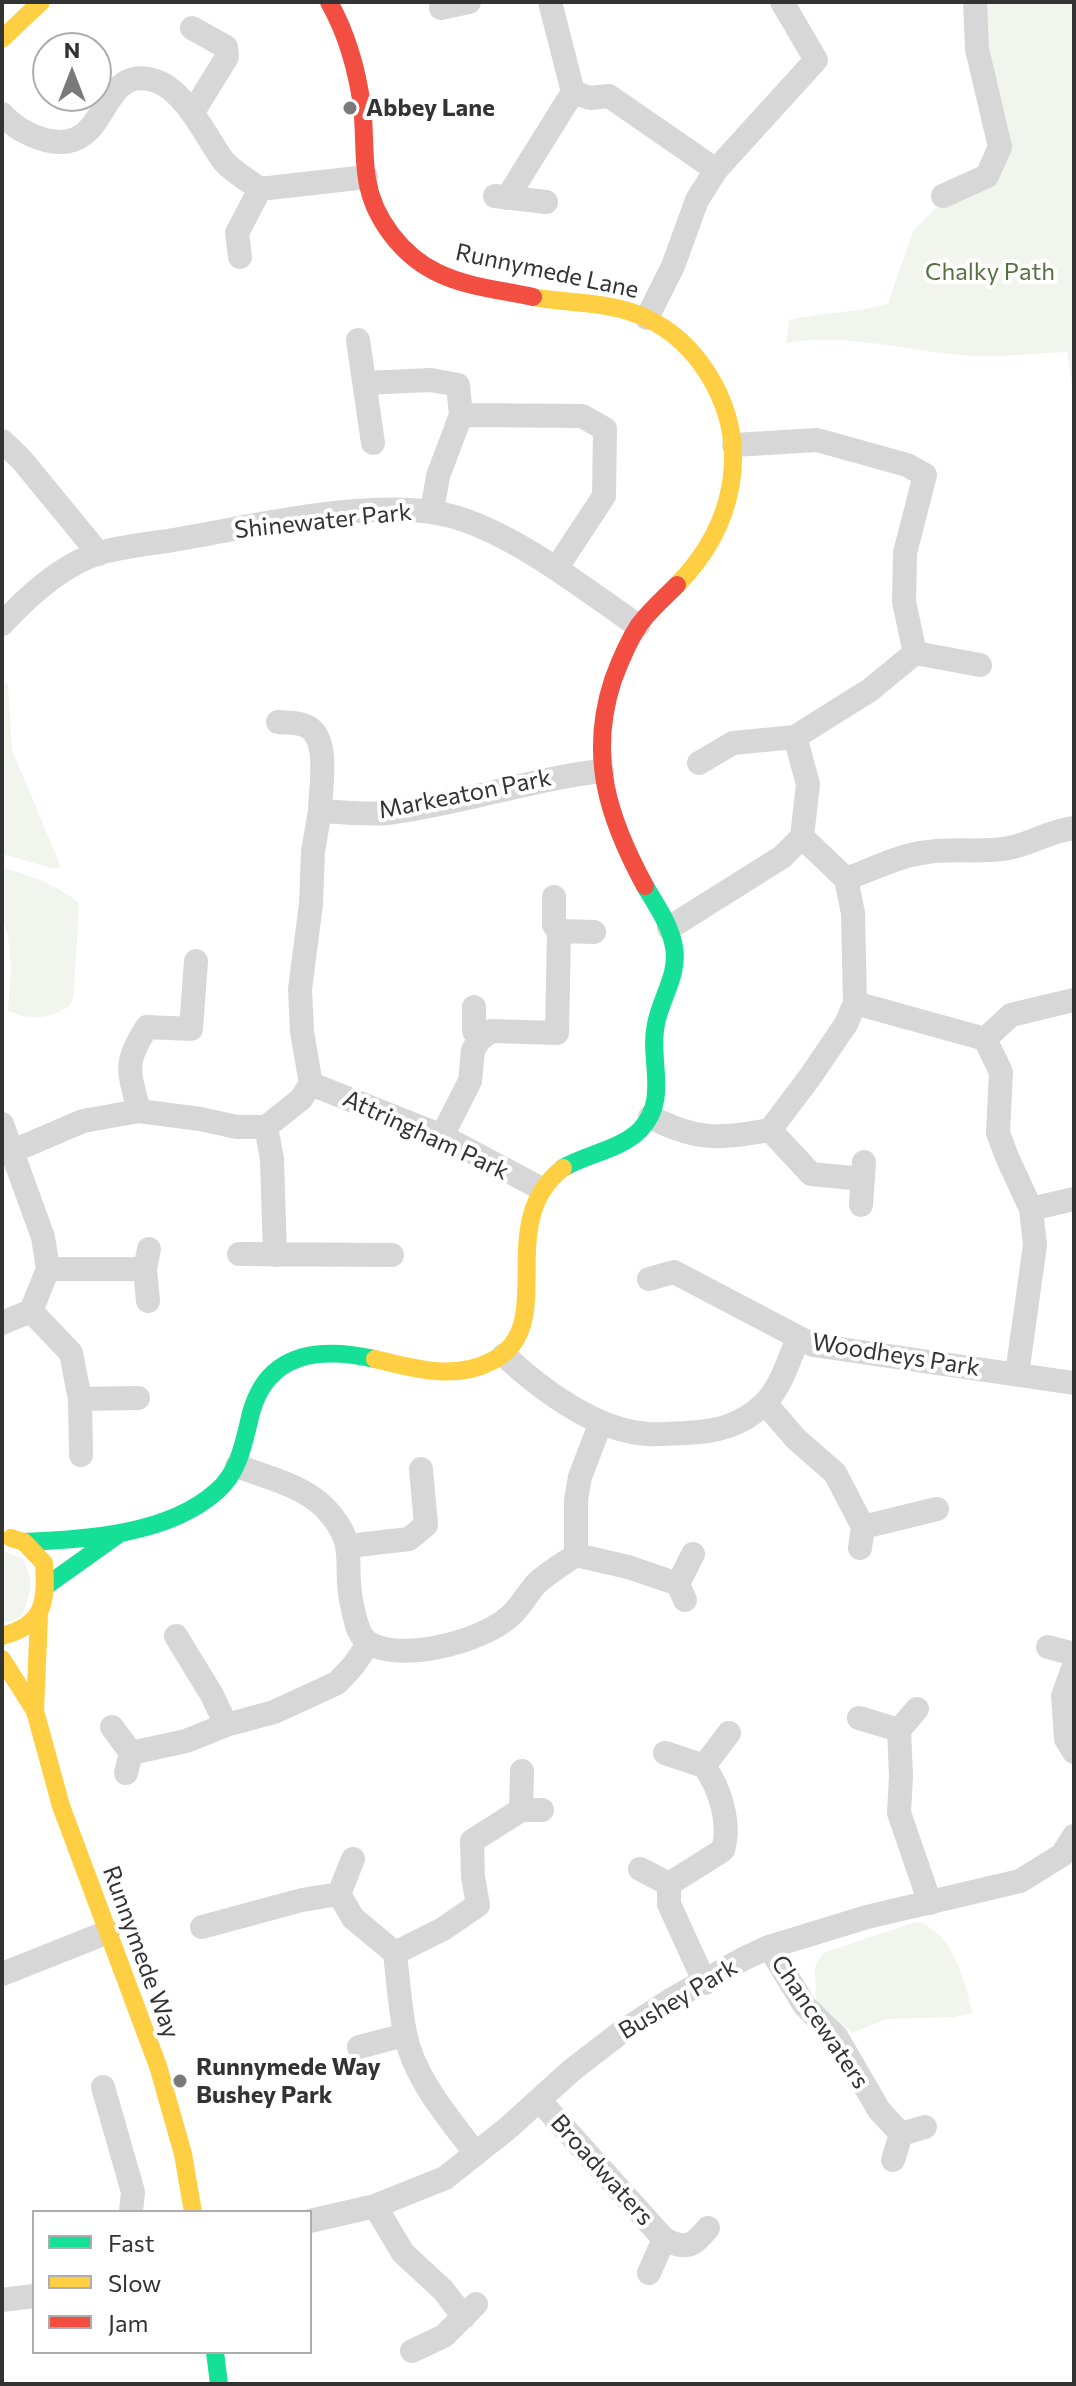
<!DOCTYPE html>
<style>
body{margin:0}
#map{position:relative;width:1076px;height:2386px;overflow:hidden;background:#fff;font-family:Commissioner,sans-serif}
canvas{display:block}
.frame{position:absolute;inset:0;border:4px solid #333;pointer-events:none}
.legend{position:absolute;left:32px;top:2210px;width:280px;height:144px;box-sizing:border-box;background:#fff;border:2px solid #adadad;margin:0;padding:10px 14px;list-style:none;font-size:24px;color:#333}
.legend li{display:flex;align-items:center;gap:16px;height:40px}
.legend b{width:40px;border:2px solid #adadad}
.north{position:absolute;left:32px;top:32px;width:80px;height:80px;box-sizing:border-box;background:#fff;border:2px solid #adadad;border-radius:50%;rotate:0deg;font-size:22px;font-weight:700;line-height:32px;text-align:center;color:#333}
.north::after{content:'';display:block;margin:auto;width:28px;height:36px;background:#7a7a7a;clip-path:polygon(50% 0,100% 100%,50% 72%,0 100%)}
</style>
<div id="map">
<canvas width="1076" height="2386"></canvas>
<div class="frame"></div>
<ul class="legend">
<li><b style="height:10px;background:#16e098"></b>Fast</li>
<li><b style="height:10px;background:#ffcf43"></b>Slow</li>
<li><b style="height:10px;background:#f24e42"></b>Jam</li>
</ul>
<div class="north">N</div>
</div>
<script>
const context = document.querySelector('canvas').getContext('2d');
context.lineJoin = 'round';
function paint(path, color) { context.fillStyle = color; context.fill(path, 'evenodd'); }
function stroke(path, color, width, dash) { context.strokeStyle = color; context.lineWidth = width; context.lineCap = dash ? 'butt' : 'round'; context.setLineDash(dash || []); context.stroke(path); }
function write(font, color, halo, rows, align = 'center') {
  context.font = font + ' Commissioner,sans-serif'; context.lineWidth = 8; context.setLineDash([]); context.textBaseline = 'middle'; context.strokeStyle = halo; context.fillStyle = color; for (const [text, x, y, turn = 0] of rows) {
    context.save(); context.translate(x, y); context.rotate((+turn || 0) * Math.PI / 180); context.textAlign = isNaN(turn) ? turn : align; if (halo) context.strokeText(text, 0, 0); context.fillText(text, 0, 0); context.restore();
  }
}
paint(new Path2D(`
 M983 2H1074V397L1067 352C1037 353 1005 357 975 356 912 353 850 332 786 343L789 320C822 312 855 313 888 304L913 231 942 202 989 179Z
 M2 682 8 684 12 750 61 867 51 868 2 854Z
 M2 867C31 876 55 884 79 903L74 992 71 1005C49 1019 32 1021 8 1011L11 969 8 936 2 917Z
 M2 1551 22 1558C35 1582 31 1591 22 1616L2 1624Z
 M916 1922C953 1930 964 1981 973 2013L954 2017 887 2019 852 2033 816 2000 815 1967 823 1953Z`), '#f1f5ed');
stroke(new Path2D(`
 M441 8 469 2
 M192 28 226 47 227 57 193 112
 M573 92 590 98 609 96 716 170
 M2 114C20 134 60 153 84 134 108 116 112 66 156 81 184 90 206 136 222 159 231 171 248 180 260 189L366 177
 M495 196 546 202
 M943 196 987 176 1000 147 977 49 975 2
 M507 198 573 92 550 2
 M240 257 237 233 260 189
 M647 318 673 266 697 200 716 170 816 60 782 2
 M358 340 373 443
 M365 383 431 380 458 385 461 415 582 416 605 429 604 496 556 569
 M2 441 21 459 99 554
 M432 511 438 476 461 415
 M2 624C27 597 63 564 100 553 128 545 161 543 190 537 264 524 384 496 455 517 518 536 585 589 638 626
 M915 653 980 665
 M278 722C285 723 295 722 303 725 332 733 320 788 320 811
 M699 763 733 743 795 737 870 690 915 653 904 602 905 553 925 475 907 465 817 440 734 445
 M846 879C873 869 899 855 928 852 955 848 982 853 1009 848 1031 844 1052 830 1074 828
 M669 928 782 857 802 837 808 784 795 737
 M559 931 594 932
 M855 1003 985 1039 1011 1015 1074 1000
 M480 1039 491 1031 557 1033 559 931 554 925V897
 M985 1039 1001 1072 998 1133 1007 1157 1031 1209 1035 1245 1017 1374
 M139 1111C129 1071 123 1064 147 1027L191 1029 196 961
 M650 1117C698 1141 718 1139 770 1130L810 1077 846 1024 855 1003 853 913 846 879 802 837
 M2 1124 43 1237 48 1269 31 1311
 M266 1127 272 1159 275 1255
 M266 1127 301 1099 311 1084
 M770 1130 811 1174 863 1179
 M442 1136 470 1081 473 1050 480 1039 474 1031V1007
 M13 1151 83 1121 139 1111 200 1119 237 1127H266
 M540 1188 442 1136 311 1084 302 1032 300 989 311 904 313 851 320 811C342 812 366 815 388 813 461 804 530 779 602 771
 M861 1205 864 1162
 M1031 1209 1074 1199
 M239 1254 392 1255
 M48 1269H145
 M649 1279 674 1272 813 1345 1074 1383
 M148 1301 145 1269 149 1249
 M2 1323 31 1311 71 1353 80 1399
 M504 1355C540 1389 596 1431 648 1434 660 1435 673 1433 685 1433 716 1432 741 1426 764 1404 781 1387 789 1360 798 1338
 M765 1403 796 1439 835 1473 863 1527 860 1548
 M81 1455 80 1399 138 1398
 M237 1466C265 1477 303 1485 325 1508 361 1546 342 1563 352 1605 355 1617 357 1636 369 1643 402 1663 482 1641 509 1617 520 1608 527 1594 536 1584 547 1573 563 1564 576 1555V1500L580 1477 601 1422
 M863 1527 937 1509
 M349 1546 409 1539 426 1525 421 1469
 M576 1555 628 1567 678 1584
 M685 1600 678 1584 693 1554
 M176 1636 212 1695 226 1725 274 1712 337 1683 353 1666 369 1643
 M1048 1647 1074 1654
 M1074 1666 1063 1696 1066 1739 1074 1752
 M859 1718 899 1730 901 1776 899 1813 930 1903
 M112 1727 131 1753 126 1773
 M899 1730 917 1709
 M131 1753 186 1741 226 1725
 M665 1753 704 1766
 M521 1810 522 1771
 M640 1869 669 1884
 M339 1894 353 1859
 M202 1927 302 1900 339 1894 353 1918 395 1953
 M769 1947 805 2006 836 2036 879 2110 901 2134 893 2160
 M2 1974 108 1932
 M705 1983 669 1904V1884L723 1850C731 1823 720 1788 704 1766L729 1733
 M359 2047 405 2035
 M103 2087 133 2192 131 2212
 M539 2100 664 2239 649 2273
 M901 2134 925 2127
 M476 2154C449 2118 414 2079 405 2033 400 2007 398 1980 395 1953L443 1929 478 1905 473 1877 472 1841 521 1810H542
 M375 2206 403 2253 443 2290 464 2317
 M310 2221 375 2206 445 2178 508 2128 572 2070 620 2033 669 2001 743 1959 769 1947 867 1917 1020 1881 1062 1855 1074 1836
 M664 2239C687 2250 692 2247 708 2228
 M2 2300 34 2296
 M412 2351 444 2336 476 2304`), '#d7d7d7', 24);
stroke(new Path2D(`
 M563 1168C586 1154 620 1150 640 1130 670 1099 648 1060 656 1024 661 997 679 975 674 947 670 924 656 905 645 886
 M24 1542C87 1539 168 1535 217 1491 240 1471 244 1441 251 1413 268 1351 321 1347 375 1359
 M46 1586 119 1534
 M215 2352 219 2384`), '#16e098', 18);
stroke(new Path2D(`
 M2 39 41 2
 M533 297C570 304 611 301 646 318 672 330 693 350 708 374 753 446 734 527 677 585
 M375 1359C415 1369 456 1381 494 1360 560 1324 492 1223 563 1168
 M2 1636C44 1625 47 1603 44 1563L24 1542 11 1538
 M2 1659 35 1711 61 1806 158 2066 183 2154 193 2212
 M35 1711 39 1617`), '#ffcf43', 18);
stroke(new Path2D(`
 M329 2C347 34 357 70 362 106 365 130 363 155 367 179 373 218 402 256 438 273 467 287 501 290 533 297
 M645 886C608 818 588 756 613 680 620 661 628 642 639 625 650 610 664 598 677 585`), '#f24e42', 18);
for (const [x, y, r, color] of [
 [350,108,8,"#7a7a7a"],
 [180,2081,8,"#7a7a7a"]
]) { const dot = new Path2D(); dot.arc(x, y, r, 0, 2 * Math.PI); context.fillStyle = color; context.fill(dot); stroke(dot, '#fff', 3); }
write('bold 24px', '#333', '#fff', [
 ["Abbey Lane",366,108],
 ["Runnymede Way",196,2067],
 ["Bushey Park",196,2095]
], 'left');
write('24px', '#333', '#fff', [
 ["Runnymede Lane",547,271,12],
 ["Shinewater Park",323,521,-6],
 ["Markeaton Park",465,794,-11],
 ["Attringham Park",426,1135,25],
 ["Woodheys Park",896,1355,9],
 ["Runnymede Way",141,1952,70],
 ["Bushey Park",678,1999,-31],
 ["Chancewaters",820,2022,56],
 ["Broadwaters",602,2170,48]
]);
write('24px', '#56703f', '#fff', [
 ["Chalky Path",990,272]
]);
</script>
